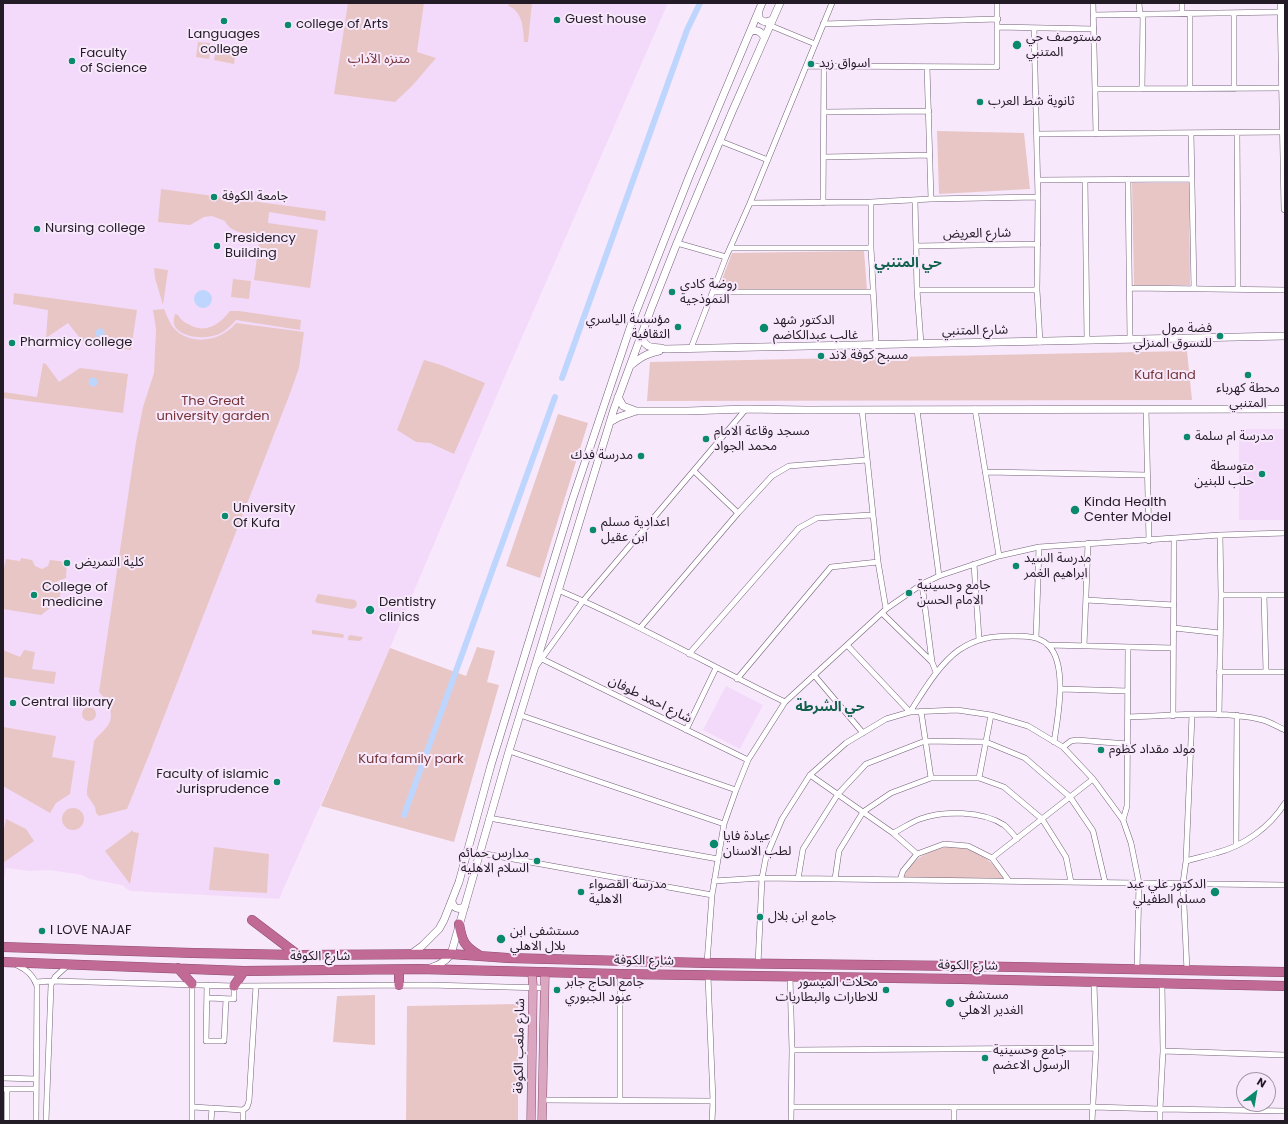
<!DOCTYPE html>
<meta charset="utf-8">
<style>
body{margin:0}
#map{position:relative;width:1288px;height:1124px;overflow:hidden;background:#f8e8fc;font-family:Poppins,sans-serif}
canvas{display:block}
.frame{position:absolute;inset:0;border:4px solid #231b25;pointer-events:none}
.north{position:absolute;left:1236px;top:1072px;width:40px;height:40px;box-sizing:border-box;background:#f8e8fc;border:1px solid #a396a6;border-radius:50%;rotate:31deg;font-size:11px;font-weight:700;line-height:16px;text-align:center;color:#231b25}
.north::after{content:'';display:block;margin:auto;width:14px;height:18px;background:#0b896c;clip-path:polygon(50% 0,100% 100%,50% 72%,0 100%)}
</style>
<div id="map">
<canvas width="1288" height="1124"></canvas>
<div class="frame"></div>
<div class="north">N</div>
</div>
<script>
const context = document.querySelector('canvas').getContext('2d');
context.lineJoin = 'round';
function paint(path, color) { context.fillStyle = color; context.fill(path, 'evenodd'); }
function stroke(path, color, width, dash) { context.strokeStyle = color; context.lineWidth = width; context.lineCap = dash ? 'butt' : 'round'; context.setLineDash(dash || []); context.stroke(path); }
function write(font, color, halo, rows, align = 'center') {
  context.font = font + ' Poppins,"Noto Sans Arabic",sans-serif'; context.lineWidth = 4; context.setLineDash([]); context.textBaseline = 'middle'; context.strokeStyle = halo; context.fillStyle = color; for (const [text, x, y, turn = 0] of rows) {
    context.save(); context.translate(x, y); context.rotate((+turn || 0) * Math.PI / 180); context.textAlign = isNaN(turn) ? turn : align; if (halo) context.strokeText(text, 0, 0); context.fillText(text, 0, 0); context.restore();
  }
}
paint(new Path2D(`
 M3 3H668L502 383 390 648 279 899 130 891 122 885 89 879 82 875 50 870 29 871 6 868 3 884Z
 M1239 429H1285V520H1239Z
 M726 686 763 705 740 749 703 730Z`), '#f4dafa');
paint(new Path2D(`
 M348 3H424L417 52 436 58 412 86 395 102 334 94Z
 M510 3H532L528 42H524C523 29 523 11 508 6Z
 M198 42 210 43 211 47 209 59 196 57Z
 M237 43 234 64 214 60 216 49 224 51Z
 M937 131 1024 133 1030 189 939 194Z
 M1132 183H1189L1190 285H1134Z
 M161 189 326 211 325 221 269 212 268 223 318 230 310 288 254 280 260 235C247 233 231 234 225 221L212 216 204 217 190 225 158 222Z
 M864 251 867 290H718L732 253Z
 M154 268 168 270 163 305 155 278Z
 M233 279 251 281 249 299 231 297Z
 M14 293 137 310 131 350 84 343 68 323 46 338 48 310 13 304Z
 M164 309C166 314 169 321 172 326 188 347 221 342 236 323L304 332 299 368 289 396 149 755 127 809 99 816 96 813 95 807 87 795V790L94 741C97 736 101 734 105 729 117 717 109 702 99 692L136 442 143 407 154 373 156 329 153 310Z
 M230 311H239L301 320 300 330 236 320C231 326 225 331 219 334 207 340 178 338 174 324 173 321 174 317 175 314L178 315C181 320 185 323 190 325 206 334 220 324 230 311Z
 M1187 351 1192 400 647 401 650 362Z
 M424 360 441 365 485 383 454 454 430 443 416 442 397 430Z
 M43 363 46 364 59 382 80 368 128 374 123 413 3 398V392L37 397Z
 M558 414 588 423 540 578 506 566Z
 M21 558 32 560 35 566 42 569 48 566 50 560 67 562 66 578 56 582V586L61 591 59 601 41 615 3 609V568H4L6 559 20 561Z
 M318 594 355 600 357 603 356 607 352 609 317 603 315 601Z
 M312 630 343 634 344 636 343 638 312 634Z
 M350 635 362 637 363 638 360 641 348 640V637Z
 M477 647 495 651 487 682 499 685 454 842 321 806 390 648 466 676Z
 M3 650 20 657 24 650 35 652 32 669 56 672 54 684 3 677Z
 M82 714a7 7 0 1 1 14 0a7 7 0 1 1-14 0Z
 M3 727 56 736 52 757 75 761 70 794 56 803 50 813 3 786Z
 M62 819a11 11 0 1 1 22 0a11 11 0 1 1-22 0Z
 M6 819 26 829 34 841 3 863V834Z
 M133 830V832L139 833 130 884 105 851Z
 M214 847 269 854 267 893 209 890Z
 M946 847C953 847 960 847 966 849 981 851 998 867 1005 880L903 879C914 857 924 853 946 847Z
 M375 995V1045L333 1042 337 996Z
 M518 1004V1121H406L407 1006Z`), '#e8c6c5');
paint(new Path2D(`
 M194 299a9 9 0 1 1 18 0a9 9 0 1 1-18 0Z
 M95.5 333a4.5 4.5 0 1 1 9 0a4.5 4.5 0 1 1-9 0Z
 M88.5 382a4.5 4.5 0 1 1 9 0a4.5 4.5 0 1 1-9 0Z`), '#bed6fd');
stroke(new Path2D(`
 M562 378 687 30 700 3
 M404 815 555 397`), '#bed6fd', 6);
const street = new Path2D(`
 M1093 3 1096 134
 M1139 3 1140 15
 M1182 3V14
 M1093 15 1281 12
 M823 24 998 19
 M769 25 815 44
 M998 27 1094 29
 M1034 28 1038 197 1037 290 1040 342
 M806 66 997 67V3
 M927 67 931 199
 M1095 89 1283 88
 M1142 89 1143 14
 M1190 89V14
 M1234 89V13
 M824 112 929 111
 M1237 132 1238 289
 M1191 133 1194 289
 M1037 134 1284 132
 M720 141 768 160
 M824 157 930 155
 M1128 179 1130 339
 M1038 180 1192 179
 M1085 180 1087 340
 M915 200 917 290 921 344
 M871 202V248L876 344
 M750 203 871 202 931 199 1038 197
 M823 203 824 66
 M677 243 726 257
 M916 246 1038 244
 M731 248H871
 M1130 288 1285 290
 M917 290H1037
 M713 292H873
 M691 348 726 257 750 203 832 3
 M975 409 999 556
 M1146 409 1149 541
 M862 410 878 562 886 609
 M917 410 939 576
 M694 471 738 513
 M985 472 1147 475
 M974 564 979 639
 M922 584 932 662
 M558 590C636 623 709 665 785 702
 M1221 595H1285
 M1264 595 1266 672
 M1086 600 1174 605
 M882 613 932 662 936 672
 M640 628 738 513 772 476 789 466 867 460
 M1174 628 1220 633
 M1036 638 1039 547
 M847 645 910 712C923 692 939 664 959 650 977 638 992 636 1013 636 1025 636 1039 636 1048 645 1068 664 1058 717 1054 742
 M1048 645 1173 648
 M1084 646 1088 543
 M689 654 799 528 817 518 872 515
 M542 659 748 760
 M537 665 583 601 746 409
 M1219 672H1285
 M814 675 863 733
 M737 679 831 567 878 562
 M1061 689 1128 691
 M921 711 931 778
 M520 715 736 790
 M1219 715 1221 595 1220 535
 M1173 716 1174 539
 M1128 717C1170 716 1222 710 1263 720 1270 722 1278 727 1285 730
 M686 730 716 668
 M1063 747 1071 741 1077 740 1128 744
 M509 751 724 824
 M810 775 893 833 917 854
 M979 778 991 715
 M489 818 718 859
 M1123 820 1127 806 1128 647
 M893 833C902 829 911 822 920 819 943 810 983 811 1004 825 1009 829 1013 834 1017 839
 M1236 845 1237 715
 M480 853 712 895
 M992 858 1093 779
 M1186 861 1192 715
 M798 879 803 849 838 794 866 764 925 741 986 742 1025 758 1070 797 1093 831 1105 882
 M835 879 839 851 863 812 891 793 931 778H979L1004 787 1042 819 1066 857 1071 882
 M900 880 903 871 917 854 944 844 968 846 992 858 1009 881
 M714 881 762 878 1285 885
 M707 963 712 895 724 824 736 790 748 760 785 702 886 609 922 584 939 576 999 556 1039 547 1220 535 1285 533
 M758 964 762 878 766 857 782 819 810 775 846 743 886 719 910 712 957 710 991 715 1028 726 1063 747 1093 779 1123 820 1131 843 1139 883 1137 970
 M17 965C27 970 33 975 37 986L36 1121
 M1187 971 1183 883 1186 861C1196 858 1206 856 1216 853 1244 846 1270 827 1285 803
 M708 976 713 1101 712 1121
 M790 976 792 1050 791 1121
 M36 982 52 981 234 986 428 985 545 988
 M1162 984 1163 1051 1285 1055
 M207 985 206 1041H224L226 999
 M207 998 234 999V986
 M792 1050 1096 1048
 M1163 1051 1160 1109 1285 1111
 M3 1078 36 1079
 M3 1089H35
 M542 1100 713 1101
 M620 1100V974
 M193 1107 243 1110
 M792 1107H1093L1160 1109V1121
 M7 1121V1089
 M46 1121 51 985 55 977 68 965
 M192 1121V984
 M211 1121 212 1108
 M243 1121V1110L247 1107 249 1101 256 986
 M954 1121V1107
 M1092 1121 1096 1048 1094 983`);
const secondary = new Path2D(`
 M1281 3 1285 209
 M759 11C757 17 760 21 766 22L772 20
 M750 32C756 29 761 31 764 37
 M641 336C648 352 652 345 665 349L1285 336
 M630 366C641 357 646 354 659 351
 M618 397 623 406 636 411
 M610 422 619 417 636 411H688L746 409 806 410 1285 409
 M452 900C452 908 459 911 465 906
 M411 954 422 946 439 929 444 920 459 882 491 765 572 501 632 322 689 177 762 3
 M430 968C439 965 445 962 451 954L509 751 614 409 651 309 677 243 732 112 780 3`);
const primary = new Path2D(`
 M531 1121 533 987 532 972
 M542 1121 545 972`);
const highway = new Path2D(`
 M252 920 298 955
 M459 924C462 941 464 946 479 955
 M3 947 193 953 298 955 451 954 508 958 707 963 961 966 1285 972
 M3 962 244 971 418 969 620 974 961 979 1285 986
 M178 968 192 984
 M399 985V970
 M234 986 244 971`);
stroke(street, '#736177', 6);
stroke(secondary, '#736177', 8);
stroke(primary, '#8a4e6e', 9);
stroke(highway, '#8a4e6e', 10);
stroke(street, '#fff', 5);
stroke(secondary, '#fff', 7);
stroke(primary, '#daa6c0', 8);
stroke(highway, '#c26a96', 9);
for (const [x, y, r, color] of [
 [557,20,4,"#0b896c"],
 [224,21,4,"#0b896c"],
 [288,25,4,"#0b896c"],
 [1017,45,5,"#0b896c"],
 [72,61,4,"#0b896c"],
 [811,64,4,"#0b896c"],
 [980,102,4,"#0b896c"],
 [214,197,4,"#0b896c"],
 [37,229,4,"#0b896c"],
 [217,246,4,"#0b896c"],
 [672,292,4,"#0b896c"],
 [678,327,4,"#0b896c"],
 [764,328,5,"#0b896c"],
 [1220,336,4,"#0b896c"],
 [12,343,4,"#0b896c"],
 [821,356,4,"#0b896c"],
 [1248,375,4,"#0b896c"],
 [1187,437,4,"#0b896c"],
 [706,439,4,"#0b896c"],
 [641,456,4,"#0b896c"],
 [1262,474,4,"#0b896c"],
 [1075,510,5,"#0b896c"],
 [225,516,4,"#0b896c"],
 [593,530,4,"#0b896c"],
 [67,563,4,"#0b896c"],
 [1016,566,4,"#0b896c"],
 [909,593,4,"#0b896c"],
 [34,595,4,"#0b896c"],
 [370,610,5,"#0b896c"],
 [13,703,4,"#0b896c"],
 [1101,750,4,"#0b896c"],
 [277,782,4,"#0b896c"],
 [714,844,5,"#0b896c"],
 [537,861,4,"#0b896c"],
 [581,892,4,"#0b896c"],
 [1215,892,5,"#0b896c"],
 [760,917,4,"#0b896c"],
 [42,931,4,"#0b896c"],
 [501,939,5,"#0b896c"],
 [557,990,4,"#0b896c"],
 [886,990,4,"#0b896c"],
 [950,1003,5,"#0b896c"],
 [985,1058,4,"#0b896c"]
]) { const dot = new Path2D(); dot.arc(x, y, r, 0, 2 * Math.PI); context.fillStyle = color; context.fill(dot); stroke(dot, '#f8e8fc', 1.5); }
write('13px', '#231b25', '#f8e8fc', [
 ["Guest house",565,20],
 ["college of Arts",296,25],
 ["Languages",224,35,"center"],
 ["college",224,50,"center"],
 ["مستوصف حي",1026,38],
 ["المتنبي",1026,53],
 ["Faculty",80,54],
 ["of Science",80,69],
 ["اسواق زيد",819,64],
 ["ثانوية شط العرب",988,102],
 ["جامعة الكوفة",222,197],
 ["Nursing college",45,229],
 ["Presidency",225,239],
 ["Building",225,254],
 ["روضة كادي",680,285],
 ["النموذجية",680,300],
 ["مؤسسة الياسري",670,320,"right"],
 ["الثقافية",670,335,"right"],
 ["الدكتور شهد",773,321],
 ["غالب عبدالكاضم",773,336],
 ["فضة مول",1212,329,"right"],
 ["للتسوق المنزلي",1212,344,"right"],
 ["Pharmicy college",20,343],
 ["مسبح كوفة لاند",829,356],
 ["محطة كهرباء",1248,389,"center"],
 ["المتنبي",1248,404,"center"],
 ["مسجد وقاعة الامام",714,432],
 ["محمد الجواد",714,447],
 ["مدرسة ام سلمة",1195,437],
 ["مدرسة فدك",633,456,"right"],
 ["متوسطة",1254,467,"right"],
 ["حلب للبنين",1254,482,"right"],
 ["Kinda Health",1084,503],
 ["Center Model",1084,518],
 ["University",233,509],
 ["Of Kufa",233,524],
 ["اعدادية مسلم",601,523],
 ["ابن عقيل",601,538],
 ["مدرسة السيد",1024,559],
 ["ابراهيم الغمر",1024,574],
 ["كلية التمريض",75,563],
 ["جامع وحسينية",917,586],
 ["الامام الحسن",917,601],
 ["College of",42,588],
 ["medicine",42,603],
 ["Dentistry",379,603],
 ["clinics",379,618],
 ["Central library",21,703],
 ["مولد مقداد كظوم",1109,750],
 ["Faculty of islamic",269,775,"right"],
 ["Jurisprudence",269,790,"right"],
 ["عيادة فايا",723,837],
 ["لطب الاسنان",723,852],
 ["مدارس حمائم",529,854,"right"],
 ["السلام الاهلية",529,869,"right"],
 ["مدرسة القصواء",589,885],
 ["الاهلية",589,900],
 ["الدكتور علي عبد",1206,885,"right"],
 ["مسلم الطفيلي",1206,900,"right"],
 ["جامع ابن بلال",768,917],
 ["I LOVE NAJAF",50,931],
 ["مستشفى ابن",510,932],
 ["بلال الاهلي",510,947],
 ["جامع الحاج جابر",565,983],
 ["عبود الجبوري",565,998],
 ["محلات الميسور",878,983,"right"],
 ["للاطارات والبطاريات",878,998,"right"],
 ["مستشفى",959,996],
 ["الغدير الاهلي",959,1011],
 ["جامع وحسينية",993,1051],
 ["الرسول الاعضم",993,1066]
], 'left');
write('13px', '#763638', '#f8e8fc', [
 ["متنزه الآداب",379,60],
 ["Kufa land",1165,376],
 ["The Great",213,402],
 ["university garden",213,417],
 ["Kufa family park",411,760]
]);
write('13px', '#231b25', '#f8e8fc', [
 ["شارع العريض",977,234,-1],
 ["شارع المتنبي",975,331,-1],
 ["شارع احمد طوفان",650,700,26],
 ["شارع الكوفة",320,957],
 ["شارع الكوفة",644,961,1],
 ["شارع الكوفة",968,966,1],
 ["شارع ملعب الكوفة",520,1046,-89]
]);
write('bold 14px', '#12614d', '#f8e8fc', [
 ["حي المتنبي",908,263],
 ["حي الشرطة",830,707]
]);
</script>
